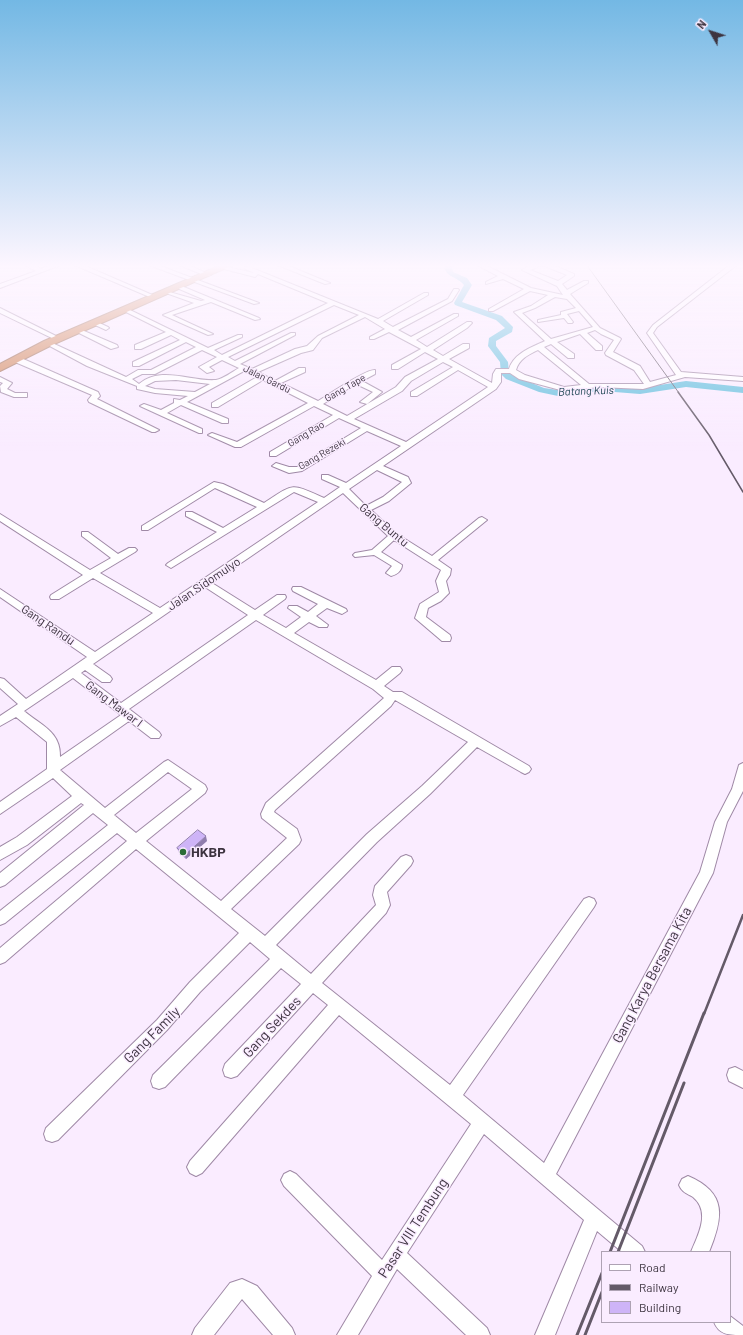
<!DOCTYPE html>
<style>
body{margin:0}
#map{position:relative;width:743px;height:1335px;overflow:hidden;background:#faecff;font-family:Barlow,sans-serif}
canvas{display:block}
.legend{position:absolute;left:601px;top:1251px;width:130px;height:72px;box-sizing:border-box;background:#faecff;border:1px solid #aea2b3;margin:0;padding:5px 7px;list-style:none;font-size:12px;color:#3d3440}
.legend li{display:flex;align-items:center;gap:8px;height:20px}
.legend b{width:20px;border:1px solid #aea2b3}
.north{position:absolute;left:691px;top:12px;width:40px;height:40px;-webkit-text-stroke:3px #faecff;paint-order:stroke;rotate:309deg;font-size:11px;font-weight:700;line-height:16px;text-align:center;color:#3d3440}
.north::after{content:'';display:block;margin:auto;width:14px;height:18px;background:#3d3440;clip-path:polygon(50% 0,100% 100%,50% 72%,0 100%)}
</style>
<div id="map">
<canvas width="743" height="1335"></canvas>
<ul class="legend">
<li><b style="height:5px;background:#fff"></b>Road</li>
<li><b style="height:5px;background:#645a68"></b>Railway</li>
<li><b style="height:11px;background:#ceb4f7"></b>Building</li>
</ul>
<div class="north">N</div>
</div>
<script>
const context = document.querySelector('canvas').getContext('2d');
context.lineJoin = 'round';
function paint(path, color) { context.fillStyle = color; context.fill(path, 'evenodd'); }
function stroke(path, color, width, dash) { context.strokeStyle = color; context.lineWidth = width; context.lineCap = dash ? 'butt' : 'round'; context.setLineDash(dash || []); context.stroke(path); }
function write(font, color, halo, rows, align = 'center') {
  context.font = font + ' Barlow,sans-serif'; context.lineWidth = 3; context.setLineDash([]); context.textBaseline = 'middle'; context.strokeStyle = halo; context.fillStyle = color; for (const [text, x, y, turn = 0] of rows) {
    context.save(); context.translate(x, y); context.rotate((+turn || 0) * Math.PI / 180); context.textAlign = isNaN(turn) ? turn : align; if (halo) context.strokeText(text, 0, 0); context.fillText(text, 0, 0); context.restore();
  }
}
paint(new Path2D(`
 M448 264H455L452 268 453 272 467 278 472 285 462 302 502 316 513 327 512 332 496 341V346L508 362 509 373 512 375 544 388 558 390 602 385 640 388 686 381 743 387V393L686 387 640 394 602 391 558 396 539 392 506 379 501 374 500 362 488 346 489 338 505 328 496 320 455 305 454 303 464 285C458 277 448 278 444 268Z`), '#64bfde');
const minor = new Path2D(`
 M23 264H32L41 269 53 264H63L0 288V284L36 271Z
 M72 264H81L157 297 152 298Z
 M146 264H155L259 303 254 304Z
 M177 264H186L211 275 206 276Z
 M275 264H284L330 283 325 284Z
 M475 264H483L531 288 563 295 557 286 522 270C538 257 558 267 574 274V276L562 284 567 290 584 281H588V283L570 294 600 328 620 338 621 339 613 352 640 366 650 382 676 375 647 333 653 325 731 264H738L657 327 653 333 681 372 743 377V381L685 377 643 389 599 387 564 391 519 379 510 373H501V382L496 389 383 466 408 477 411 483 389 501 371 510 397 534 432 556 479 518 482 517 487 520 438 560 451 569 450 575 446 581 449 593 441 601 428 608 426 617 450 635 451 638 450 641H442L415 618 420 604 439 592 436 581 441 570 394 540 381 552 402 565C402 571 396 575 391 576L386 573 392 566 374 555 355 557 353 555 355 553 372 550 388 536 343 493 212 583 255 610 277 595H285L286 597 285 599 263 615 286 628 301 617 288 608 289 606H297L308 612 318 604 293 591 292 589 293 587H301L346 609 347 611 342 614 327 608 316 616 328 625 327 627H319L309 622 294 633 376 680 392 667H400L402 670 400 673 384 686 393 692H402L529 766 531 769 529 772 525 774 521 772 477 747 430 794 377 842 276 945 311 974 376 905 373 895 375 886 401 857 406 855 411 857 413 861 411 865 387 892 390 905 386 913 322 983 450 1085 584 899 589 897 594 899 596 903 594 907 463 1095 544 1163 700 872 715 822 732 789 739 765 743 763V791L727 822 713 873 556 1174 642 1246 645 1252H622L597 1231 555 1335H535L584 1220 484 1134 407 1253 487 1328 490 1335H466L397 1269 358 1335H337L372 1276 284 1186 281 1180 284 1174 290 1171 296 1174 382 1260 471 1124 339 1015 202 1173 196 1176 190 1173 187 1167 190 1161 328 1005 313 993 237 1076 231 1078 225 1076 223 1070 225 1064 301 984 281 968 165 1087 159 1089 153 1087 151 1081 153 1075 270 959 250 942 200 992 167 1030 58 1140 52 1142 46 1140 44 1134 46 1128 157 1020 190 982 239 933 136 849 5 962 0 964V948L127 841 117 833 5 923 0 925V911L108 825 93 813 5 885 0 887V873L84 805 81 803 27 845 0 860V847L17 837 72 796 53 778 0 814V802L47 769V742L16 717 0 726V716L18 704 0 688V678L4 679 26 699 87 657 0 597V589L95 652 153 613 93 578 59 599H51L50 597 51 595 83 575 0 521V514L90 570 111 558 82 536V532H88L118 554 129 548H135L137 550 135 552 100 573 160 608 318 502 294 492 171 568 166 565 168 563 217 532 186 516V512H192L223 528 257 507 215 488 148 530H142V526L214 482 223 484 264 503C295 483 290 483 324 498L340 487 322 479V475H328L346 483 401 446 367 431 302 471 289 473 272 466 276 463 289 467H297L361 428 339 418 276 456H270V452L333 415 314 406 241 447H235L208 435 212 433 237 442 308 403 263 380 218 407H212V403L257 377 244 371 187 402 228 419V423H222L181 405 167 413 202 429V433H199L140 406 144 404 161 410 174 403V399L180 400 188 396 155 393 137 389V386L87 366 46 344V342H50L126 377 138 370H151L196 347 186 342 139 366H133V362L180 340 171 335 141 349H135V345L166 332 124 311V309H128L208 348 238 335H242V337L214 350 222 355 328 303 258 274 255 277 220 268 223 266 254 273 244 268 251 264 253 266 252 268 378 319 424 293H428V295L383 321 393 327 448 299 454 289H458L459 290 452 301 398 330 411 337 454 314H458V316L416 340 427 347 467 322H471L472 323 467 328 433 350 443 356 463 344H469V348L449 359 492 383 493 374 496 369H509C514 353 532 347 545 341L514 312 531 306 548 295 530 291 493 311H489V309L524 289 503 279 486 284V282L498 276ZM542 265 567 275 558 281 530 270ZM555 297 567 299 576 308 561 312V315L538 320V322L564 318 568 323H572L573 322 567 314 579 311 593 327 551 339 522 313 535 308ZM334 305 359 315 318 336 307 346 295 349 252 369 240 364 295 335V333H291L235 361 228 357ZM365 317 385 329 370 337V339H374L389 332 421 349 392 365V369H398L425 352 438 359 405 377 396 387 347 416 323 404 356 384 373 392 360 402 367 404 382 392 362 381 375 374V370C366 369 328 395 318 401L281 383 305 372V368H299L275 381 258 372 301 353 313 350 322 338ZM595 330 601 334 614 340 605 353 606 355 634 370 644 384H589L544 347 551 344 568 358H574V354L557 342 580 334 596 350H602V346L587 333ZM202 350 217 357 199 367 207 373 214 371 209 367 222 360 239 368C232 372 223 379 216 380 193 382 160 365 139 384L132 379 142 374H155ZM538 350 581 385 564 387 525 375 516 370C519 359 528 355 538 350ZM443 362 453 367 411 392V396H417L458 370 488 387 406 442 354 419 402 391 411 381ZM176 380 210 384 195 392 155 389 145 386 155 381ZM377 470 402 482 383 497 366 506 349 489ZM205 587 248 615 121 703 81 673 85 670 102 682H110L112 679 110 676 93 664ZM256 620 373 689 384 698 266 803 261 814 262 818 287 838 221 901 146 841 205 793 207 789 205 785 168 760 164 762 105 808 60 770 129 721 151 738H159L161 735 159 732 129 709ZM73 678 121 715 60 757C61 732 42 726 24 711ZM395 700 468 742 422 786 367 834 265 936 231 909 299 844 301 840 297 829 274 812 275 810 391 706ZM168 772 192 789 136 833 114 815Z
 M179 285 259 318 260 319 255 320 211 302 172 315 213 334 208 335 163 315 194 303 166 293V291L201 301 205 300 177 288 176 287Z
 M0 308 60 338 61 339 56 340 0 313Z
 M95 321 108 327 109 328 106 330 93 324 92 323Z
 M77 328 117 345 118 347 111 349 75 331 74 330Z
 M15 358H21L98 392 100 396 97 399 159 430 155 432H152L89 402 88 400 92 395 15 362Z
 M0 377 12 383 7 389 15 393H27V397H14L1 392 0 386 3 383 0 382Z
 M735 1067 743 1071V1088L729 1081 727 1075 729 1069Z
 M688 1176C728 1193 723 1218 709 1252H691C698 1235 711 1212 693 1197 686 1193 682 1192 679 1185L682 1179Z
 M242 1279 257 1286 292 1328 295 1335H273L242 1299 214 1335H192L195 1328 230 1283Z
 M730 1316 743 1326V1335C729 1335 719 1335 714 1322H730Z`);
const highway = new Path2D(`
 M223 264H235L52 345 0 371V364L44 341Z`);
stroke(minor, '#9f89a6', 2);
stroke(highway, '#9d6950', 2);
paint(minor, '#fff');
paint(highway, '#d18559');
stroke(new Path2D(`
 M586 264 679 393`), '#645a68', 1);
stroke(new Path2D(`
 M678 392 709 435 743 492`), '#645a68', 1.5);
stroke(new Path2D(`
 M704 1014 743 915`), '#645a68', 2.5);
stroke(new Path2D(`
 M610 1252 704 1013
 M618 1252 684 1083
 M577 1335 602 1273
 M585 1335 602 1292`), '#645a68', 3);
paint(new Path2D(`
 M207 841 186 859 179 853 177 848Z`), '#b19bd4');
paint(new Path2D(`
 M206 836 207 841 186 859 185 855Z`), '#907ead');
const building = new Path2D(`
 M198 830 206 836 185 855 177 848Z`);
paint(building, '#ceb4f7');
stroke(building, '#907ead', 1);
const sky = context.createLinearGradient(0, 0, 0, 451);
sky.addColorStop(0, '#73b8e4');
sky.addColorStop(0.59, '#fdf6ff');
sky.addColorStop(1, '#fdf6ff00');
context.fillStyle = sky;
context.fillRect(0, 0, 743, 451);
for (const [x, y, r, color] of [
 [183,852,4,"#2b6d37"]
]) { const dot = new Path2D(); dot.arc(x, y, r, 0, 2 * Math.PI); context.fillStyle = color; context.fill(dot); stroke(dot, '#faecff', 1.5); }
write('10px', '#3d3440', '#faecff', [
 ["Jalan Gardu",267,379,26],
 ["Gang Tape",345,388,-30],
 ["Gang Rao",306,434,-31],
 ["Gang Rezeki",322,454,-30]
]);
write('italic 11px', '#153f4c', '#faecff', [
 ["Batang Kuis",586,391,-2]
]);
write('12px', '#3d3440', '#faecff', [
 ["Gang Buntu",384,525,40],
 ["Jalan Sidomulyo",204,584,-34],
 ["Gang Randu",48,625,34],
 ["Gang Mawar I",114,704,37]
]);
write('bold 14px', '#3d3440', '#faecff', [
 ["HKBP",191,852]
], 'left');
write('14px', '#3d3440', '#faecff', [
 ["Gang Karya Bersama Kita",652,975,-62],
 ["Gang Sekdes",272,1027,-47],
 ["Gang Family",152,1035,-45],
 ["Pasar VIII Tembung",413,1228,-57]
]);
</script>
